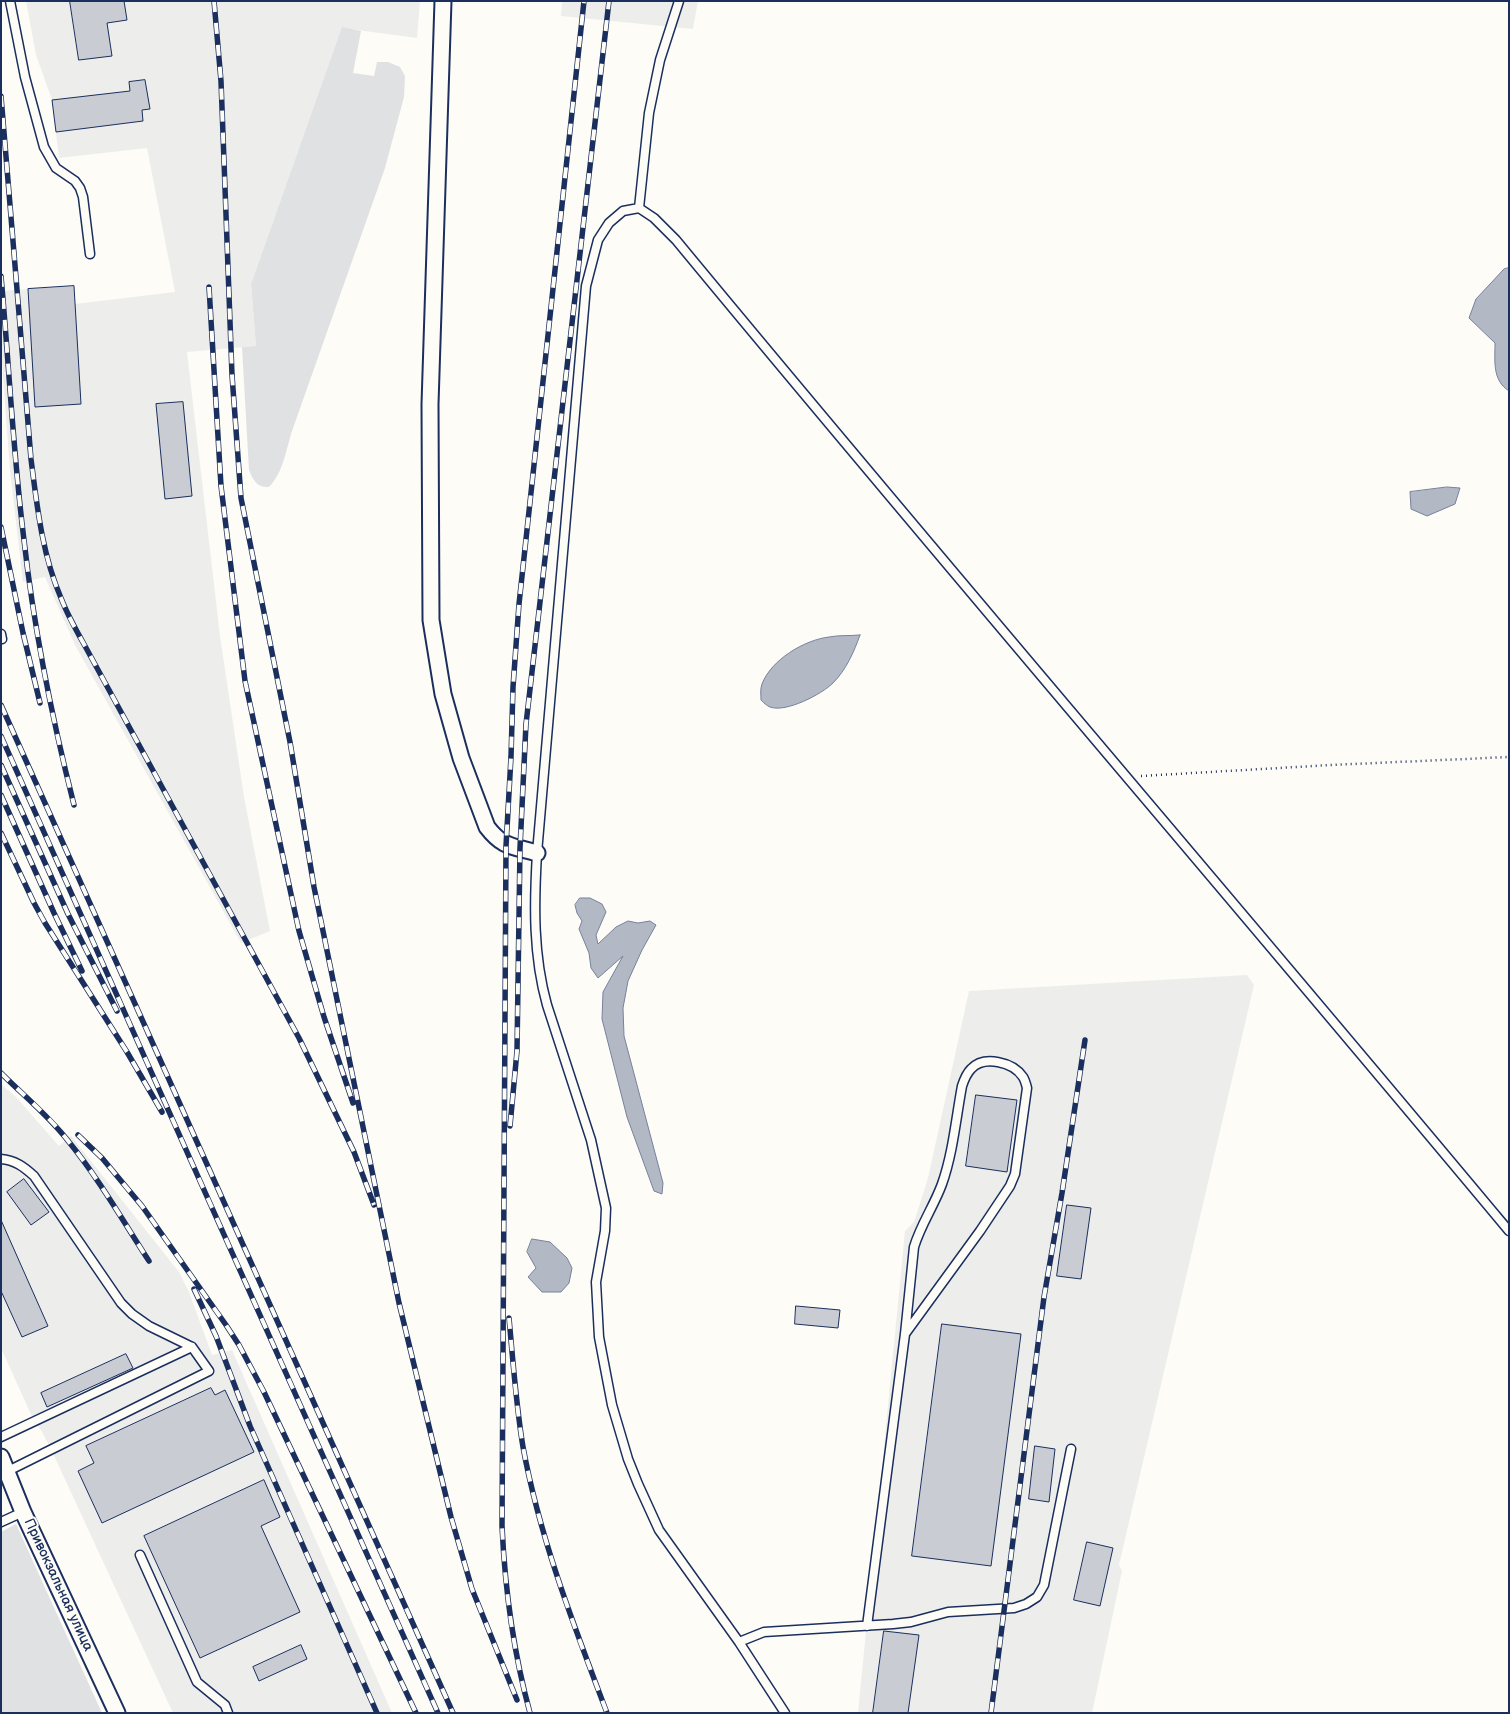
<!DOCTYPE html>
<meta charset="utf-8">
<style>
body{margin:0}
#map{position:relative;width:1510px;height:1714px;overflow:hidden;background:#fdfcf7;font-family:"Balsamiq Sans",sans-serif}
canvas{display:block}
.frame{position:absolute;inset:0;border:2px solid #1b2f5e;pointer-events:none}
</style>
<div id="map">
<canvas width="1510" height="1714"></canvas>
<div class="frame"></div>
</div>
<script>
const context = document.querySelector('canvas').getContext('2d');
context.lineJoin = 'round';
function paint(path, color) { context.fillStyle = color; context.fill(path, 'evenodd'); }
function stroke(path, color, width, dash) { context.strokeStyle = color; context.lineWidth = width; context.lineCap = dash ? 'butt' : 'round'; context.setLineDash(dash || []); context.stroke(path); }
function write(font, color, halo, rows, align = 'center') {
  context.font = font + ' "Balsamiq Sans",sans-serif'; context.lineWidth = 4; context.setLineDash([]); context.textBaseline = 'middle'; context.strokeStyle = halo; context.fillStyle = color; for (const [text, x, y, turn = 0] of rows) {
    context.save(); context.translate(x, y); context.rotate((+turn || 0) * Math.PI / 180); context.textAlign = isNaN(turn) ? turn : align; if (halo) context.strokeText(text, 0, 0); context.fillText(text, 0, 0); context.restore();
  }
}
paint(new Path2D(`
 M26 1H420L417 38 342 28 251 284 256 346 187 352 220 636 244 797 270 931 241 943 75 645 45 577 23 582 10 471 1 350V291L74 286 75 304 175 292 147 148 59 158 52 100 36 55Z
 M562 1H698L693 29 561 16Z
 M1247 975 1254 985 1119 1565 1122 1571 1092 1713H858L905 1231 914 1222 928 1178 969 991Z
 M1 1084 16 1097 59 1146 71 1136 164 1253 179 1272 189 1292 212 1355 232 1350 392 1713H173L51 1449 41 1430 34 1421 1 1348Z`), '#edeeec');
paint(new Path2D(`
 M342 27 361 31 353 73 374 76 377 62H388L400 67 405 76 404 97 385 168 292 431C286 450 283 473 269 487 257 488 253 480 249 470L242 347 256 346 251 284Z
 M16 1524 102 1713H1V1532Z`), '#e0e1e3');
const water = new Path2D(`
 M1509 268V391C1492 380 1495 361 1495 343L1469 318 1476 299 1504 269Z
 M1447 487 1460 488 1455 504 1427 516 1411 509 1410 492Z
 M860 635C854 652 846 670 833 683 822 694 786 713 770 707 767 706 763 702 761 700 761 695 760 689 762 684 771 660 804 640 829 637 839 635 849 636 860 635Z
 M580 898H590L602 904 606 912 596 935 598 944 616 927 628 921 638 923 650 921 656 925 642 950 628 981 623 1008 624 1036 663 1183 662 1194 654 1191 627 1117 602 1019 603 992 623 956 598 978 591 968 589 953 579 929 582 921 577 913 575 905Z
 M532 1239 550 1242 567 1258 572 1268 569 1283 561 1292H542L528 1277 536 1268 527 1252Z`);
paint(water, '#b3b8c5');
stroke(water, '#76819c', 1);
const building = new Path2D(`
 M70 1H124L127 20 107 23 112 56 79 60Z
 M145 80 150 109 142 110 143 121 56 132 52 100 130 91 129 82Z
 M74 286 81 404 35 407 28 289Z
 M183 402 192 496 165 499 156 404Z
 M976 1095 1017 1100 1007 1172 966 1166Z
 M24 1179 49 1212 31 1225 7 1192Z
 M1067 1205 1091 1208 1081 1279 1057 1276Z
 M1 1220 48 1326 22 1337 1 1291Z
 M796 1306 840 1310 838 1328 795 1324Z
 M942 1324 1021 1334 991 1566 912 1556Z
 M126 1354 133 1368 47 1407 41 1393Z
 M211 1388 215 1395 225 1390 254 1452 102 1523 78 1471 94 1463 86 1446Z
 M1035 1446 1055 1449 1049 1502 1029 1499Z
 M264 1480 280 1517 261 1526 300 1612 200 1658 144 1536Z
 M1087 1542 1113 1548 1100 1606 1074 1600Z
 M884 1631 919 1635 908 1713H873Z
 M301 1645 307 1659 259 1681 253 1667Z`);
paint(building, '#c9ccd3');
stroke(building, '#1b2f5e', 1);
const service = new Path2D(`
 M10 1 25 77 44 147 56 168 75 181 80 188 83 197 90 254
 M639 208 649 113 660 60 679 1
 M1 634 2 639
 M1 1159C15 1160 24 1167 34 1176L121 1303 132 1314 149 1326 192 1347 209 1371 8 1471
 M1 1437 192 1347
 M1 1522 23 1512
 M140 1555 197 1682 225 1705 228 1713
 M867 1626 905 1334 914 1247C921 1224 934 1206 942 1184 953 1153 956 1118 962 1086 964 1080 966 1074 971 1069 984 1055 1013 1062 1023 1077 1025 1080 1026 1084 1027 1088L1015 1174 1010 1186 980 1231 905 1334
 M739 1642 764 1632 893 1624 911 1622 948 1612 1014 1608 1026 1604 1037 1597 1044 1585 1071 1449
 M785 1713 739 1642 659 1530 638 1484 628 1459 612 1405 599 1337 596 1282 605 1231 606 1208 591 1140 547 1005C533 955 534 905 537 853L586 286 598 240 609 223 623 211 639 208 654 218 676 240C951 573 1233 900 1509 1231`);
const minor = new Path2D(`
 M443 1 430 404 431 620 443 694 461 758 487 827C503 848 513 846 537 853
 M1 1457 23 1512 117 1713`);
stroke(service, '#1b2f5e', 11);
stroke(minor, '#1b2f5e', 19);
stroke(new Path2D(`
 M1141 776 1331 765 1509 757`), '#1b2f5e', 2.5, [1, 4]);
stroke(service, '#fdfcf7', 8);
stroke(minor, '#fdfcf7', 15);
const rail = new Path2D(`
 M214 1 221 81 232 375 241 498 290 742 314 887 399 1303 451 1517 472 1589 517 1700
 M1 96 31 459C37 506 42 554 61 598 67 614 76 630 85 646L299 1038 354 1152 374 1205
 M1 276C9 364 13 453 24 540 34 630 52 718 74 805
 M209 287 221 486 245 681 299 931 324 1017 353 1103
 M1 527 23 633 40 703
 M1 705 453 1713
 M1 736 438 1713
 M1 765 68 914 117 1011
 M1 795 54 913 82 971
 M1 833 34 903 45 923 127 1052 162 1112
 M1 1073C24 1096 49 1116 69 1142 99 1179 123 1221 149 1261
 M510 1126 517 1051 520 848 526 724 609 1
 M78 1135 102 1158 142 1206 226 1325 239 1345 264 1392 416 1713
 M194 1289 216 1336 250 1426 377 1713
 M509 1318C513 1361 516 1405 523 1447 540 1539 574 1626 607 1713
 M530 1713C513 1651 505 1590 502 1526L506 846 511 757 513 687 519 604 584 1
 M991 1713 1044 1297 1062 1193 1085 1040`);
stroke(rail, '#1b2f5e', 5.5);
stroke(rail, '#fdfcf7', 4, [11]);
write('14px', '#1b2f5e', '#fdfcf7', [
 ["Привокзальная улица",58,1585,65]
]);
</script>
